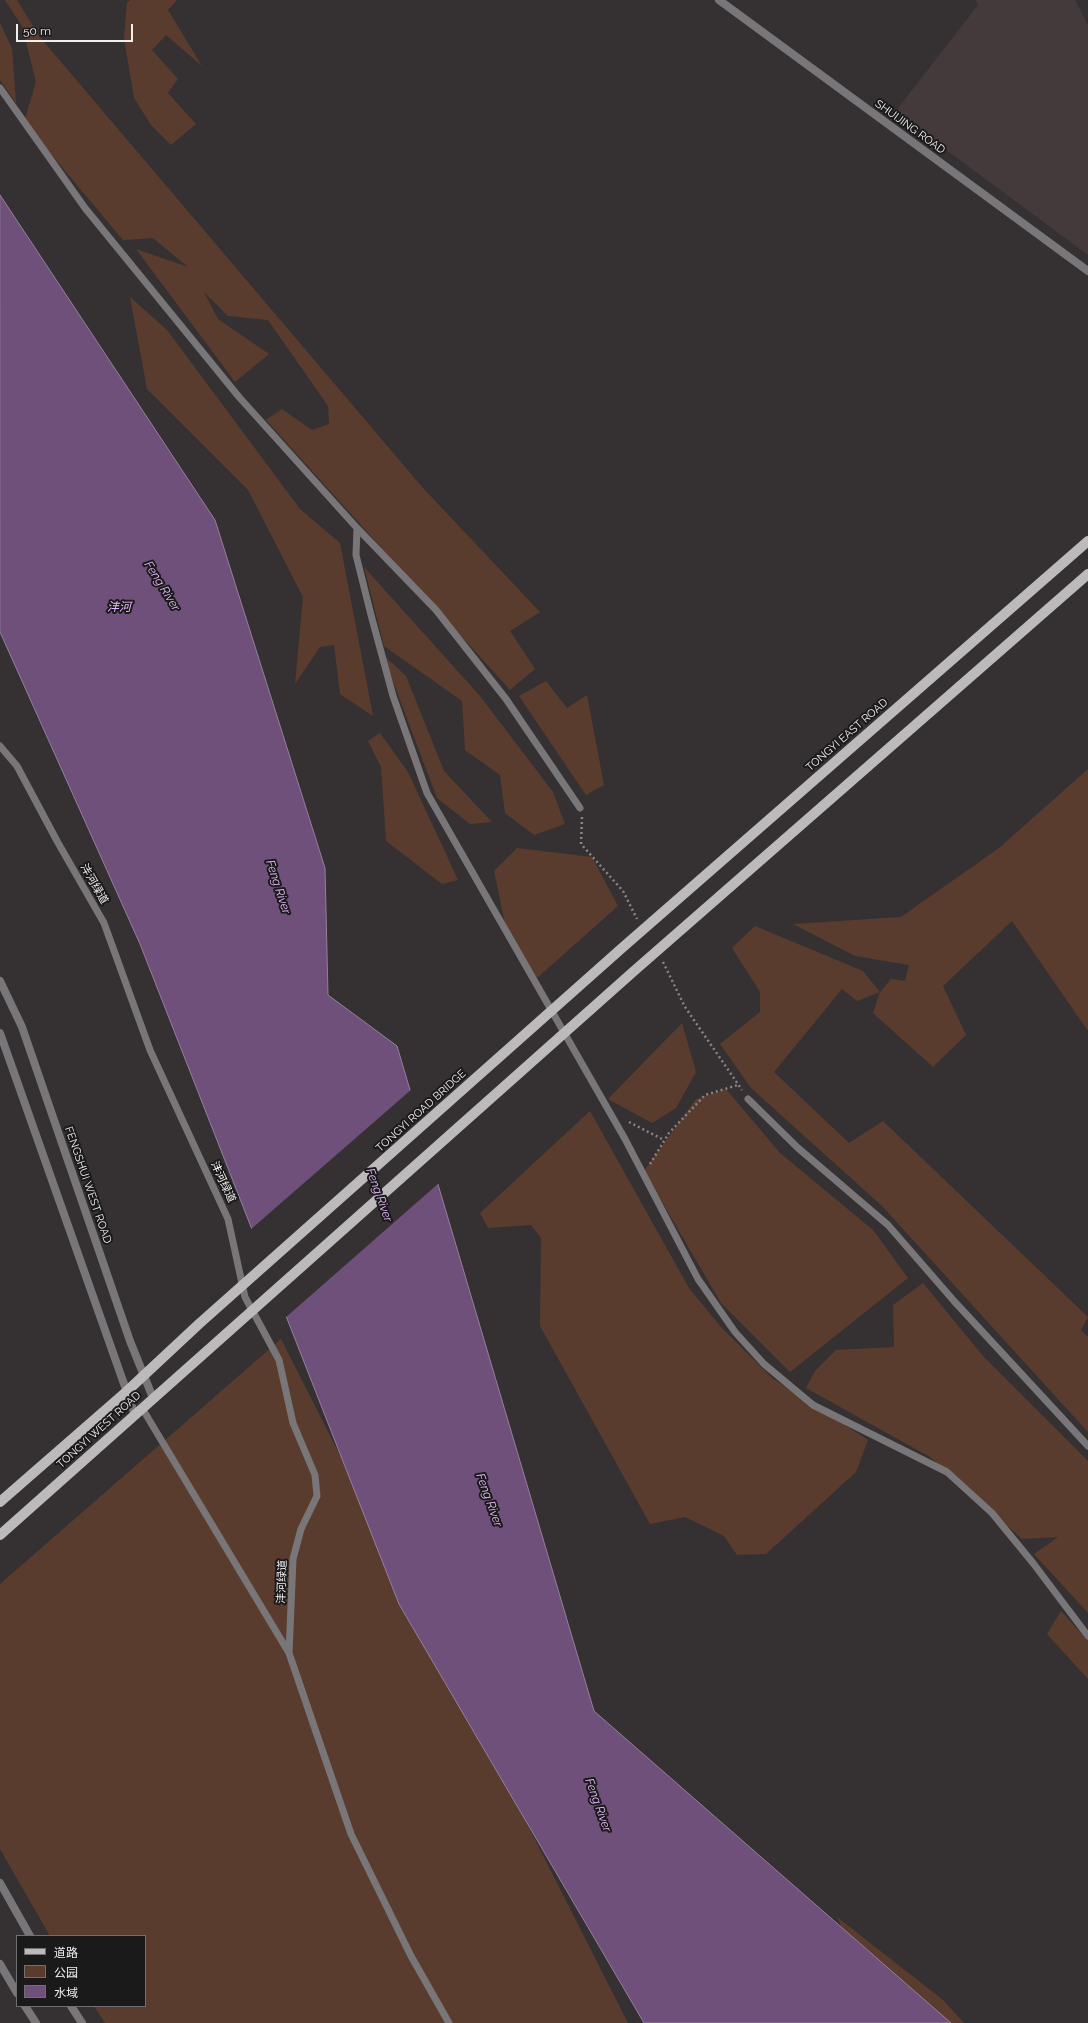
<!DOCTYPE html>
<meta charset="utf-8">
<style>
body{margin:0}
#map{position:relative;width:1088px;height:2023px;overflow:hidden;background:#353132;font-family:Raleway,"Noto Sans SC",sans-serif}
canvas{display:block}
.legend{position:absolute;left:16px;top:1935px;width:130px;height:72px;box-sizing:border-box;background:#1b1a1a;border:1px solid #716f6f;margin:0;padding:5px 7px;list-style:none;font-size:12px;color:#f1eeef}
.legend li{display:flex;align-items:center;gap:8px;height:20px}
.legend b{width:20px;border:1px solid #716f6f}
.scale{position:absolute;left:16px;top:24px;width:117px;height:18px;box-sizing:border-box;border:2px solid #f1eeef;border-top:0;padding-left:5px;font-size:12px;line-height:14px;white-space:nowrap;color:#f1eeef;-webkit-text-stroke:3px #1b1a1a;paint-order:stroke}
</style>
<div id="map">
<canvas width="1088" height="2023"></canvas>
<ul class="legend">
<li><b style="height:5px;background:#bdbabc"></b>道路</li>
<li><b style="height:11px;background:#593c2e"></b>公园</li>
<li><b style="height:11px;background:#6e507a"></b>水域</li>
</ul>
<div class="scale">50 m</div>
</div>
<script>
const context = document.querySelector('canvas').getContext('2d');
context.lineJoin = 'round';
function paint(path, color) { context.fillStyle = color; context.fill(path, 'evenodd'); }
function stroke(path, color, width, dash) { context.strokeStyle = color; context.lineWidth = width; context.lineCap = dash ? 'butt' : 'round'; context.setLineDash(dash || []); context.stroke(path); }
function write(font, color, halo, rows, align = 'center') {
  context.font = font + ' Raleway,"Noto Sans SC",sans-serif'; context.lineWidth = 4; context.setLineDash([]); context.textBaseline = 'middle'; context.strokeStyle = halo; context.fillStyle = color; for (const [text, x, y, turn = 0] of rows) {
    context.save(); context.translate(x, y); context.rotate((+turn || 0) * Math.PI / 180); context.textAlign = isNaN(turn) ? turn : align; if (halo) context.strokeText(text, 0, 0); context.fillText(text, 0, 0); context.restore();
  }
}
paint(new Path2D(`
 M975 0H1075L1088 25V255L895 112 978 5Z`), '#443a3c');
paint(new Path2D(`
 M5 0H17L39 36 423 488 540 612 510 631 535 669 510 690 266 420 282 409 312 430 329 424 328 406 268 320 228 316 204 292 218 319 269 354 235 382 136 249 188 267 153 238 123 240 24 122 36 82 22 26Z
 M130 0H177L168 10 202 66 166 35 152 50 178 79 168 93 196 124 171 145 151 125 134 98 124 38 127 3Z
 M0 23 12 48 16 103 0 80Z
 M130 297 167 330 300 509 340 543 373 716 340 694 334 645 320 647 295 684 303 597 248 490 147 389Z
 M364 567 480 696 553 792 565 824 534 835 505 813 500 775 465 750 462 701 384 646Z
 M383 655 406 676 444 771 492 822 470 824 437 798Z
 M546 681 567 708 587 695 604 785 586 795 519 696Z
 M380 733 408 772 458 880 442 884 386 841 381 767 368 741Z
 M1088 769V1031L1012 921 943 986 966 1035 933 1067 873 1013 880 992 857 1001 842 989 774 1072 849 1143 883 1121 1088 1317 1081 1330 1088 1337V1432L882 1206 751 1088 720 1044 760 1012V992L732 948 755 926 863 971 880 992 891 979 905 981 909 965 855 956 793 924 901 917 999 848Z
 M517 848 592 857 618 906 537 978 507 933 494 871Z
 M682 1023 696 1072 676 1108 652 1123 608 1099Z
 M726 1089 780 1153 873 1230 908 1278 790 1372 721 1303 644 1171 696 1099Z
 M590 1111 689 1288 721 1327 772 1378 868 1440 856 1472 766 1554 737 1555 724 1536 685 1517 650 1524 540 1326 541 1238 531 1225 488 1228 480 1213Z
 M923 1283 983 1356 1088 1461V1613L1034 1554 1058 1537 1022 1539 930 1457 806 1388 815 1371 836 1350 894 1347 893 1305Z
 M281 1339 628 2023H105L94 2006H145V1936H50L0 1849V1584Z
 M1061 1611 1088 1641V1679L1047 1634Z
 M837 1917 943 2000 964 2023H884Z`), '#593c2e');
const water = new Path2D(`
 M0 195 215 520 325 868 328 995 397 1046 594 1711 951 2023H644L399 1604 140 944 0 632Z`);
paint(water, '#6e507a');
stroke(water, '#957f9d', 1);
paint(new Path2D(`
 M412 1089 439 1183 285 1318 250 1230Z`), '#353132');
stroke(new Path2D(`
 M582 817 581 844 623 891 637 919
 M663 962 685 1007 742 1090
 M629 1122 664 1140
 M650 1164 669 1133 705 1095 738 1085`), '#898586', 2.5, [2, 3]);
stroke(new Path2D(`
 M0 88 85 208 239 397 357 528 356 555 371 615 393 696 427 793 625 1139 698 1279 735 1332 764 1364 813 1405 947 1472 992 1513 1033 1563 1088 1636
 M357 528 436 610 506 699 580 808
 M0 746 17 766 57 841 104 923 150 1050 228 1219 245 1297 279 1360 293 1423 315 1475 317 1496 301 1529 293 1559 289 1653
 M748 1099 798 1148 888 1225 954 1301 1088 1446
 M142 1408 289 1653 351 1834 411 1956 449 2023`), '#787678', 7);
stroke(new Path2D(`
 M719 0 1088 271`), '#787678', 8);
stroke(new Path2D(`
 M0 981 22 1027 130 1341 153 1398
 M0 1033 135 1415
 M0 1883 30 1936
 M0 1964 17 1993
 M25 2006 36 2023
 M71 2006 82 2023`), '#787678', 8);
stroke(new Path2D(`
 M0 1502 126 1392 200 1323 622 948 1088 541
 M0 1535 634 971 1088 574`), '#bdbabc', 10);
write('11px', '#f1eeef', '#1b1a1a', [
 ["SHUIJING ROAD",910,127,36],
 ["TONGYI EAST ROAD",847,735,-41],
 ["沣河绿道",94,884,60],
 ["TONGYI ROAD BRIDGE",421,1111,-42],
 ["沣河绿道",223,1182,65],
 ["FENGSHUI WEST ROAD",88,1185,71],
 ["TONGYI WEST ROAD",99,1430,-42],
 ["沣河绿道",282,1582,-88]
]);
write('italic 12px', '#ebbbff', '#1b1a1a', [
 ["Feng River",162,586,58],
 ["沣河",119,607],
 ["Feng River",278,887,72],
 ["Feng River",379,1195,70],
 ["Feng River",489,1500,70],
 ["Feng River",598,1805,70]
]);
</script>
